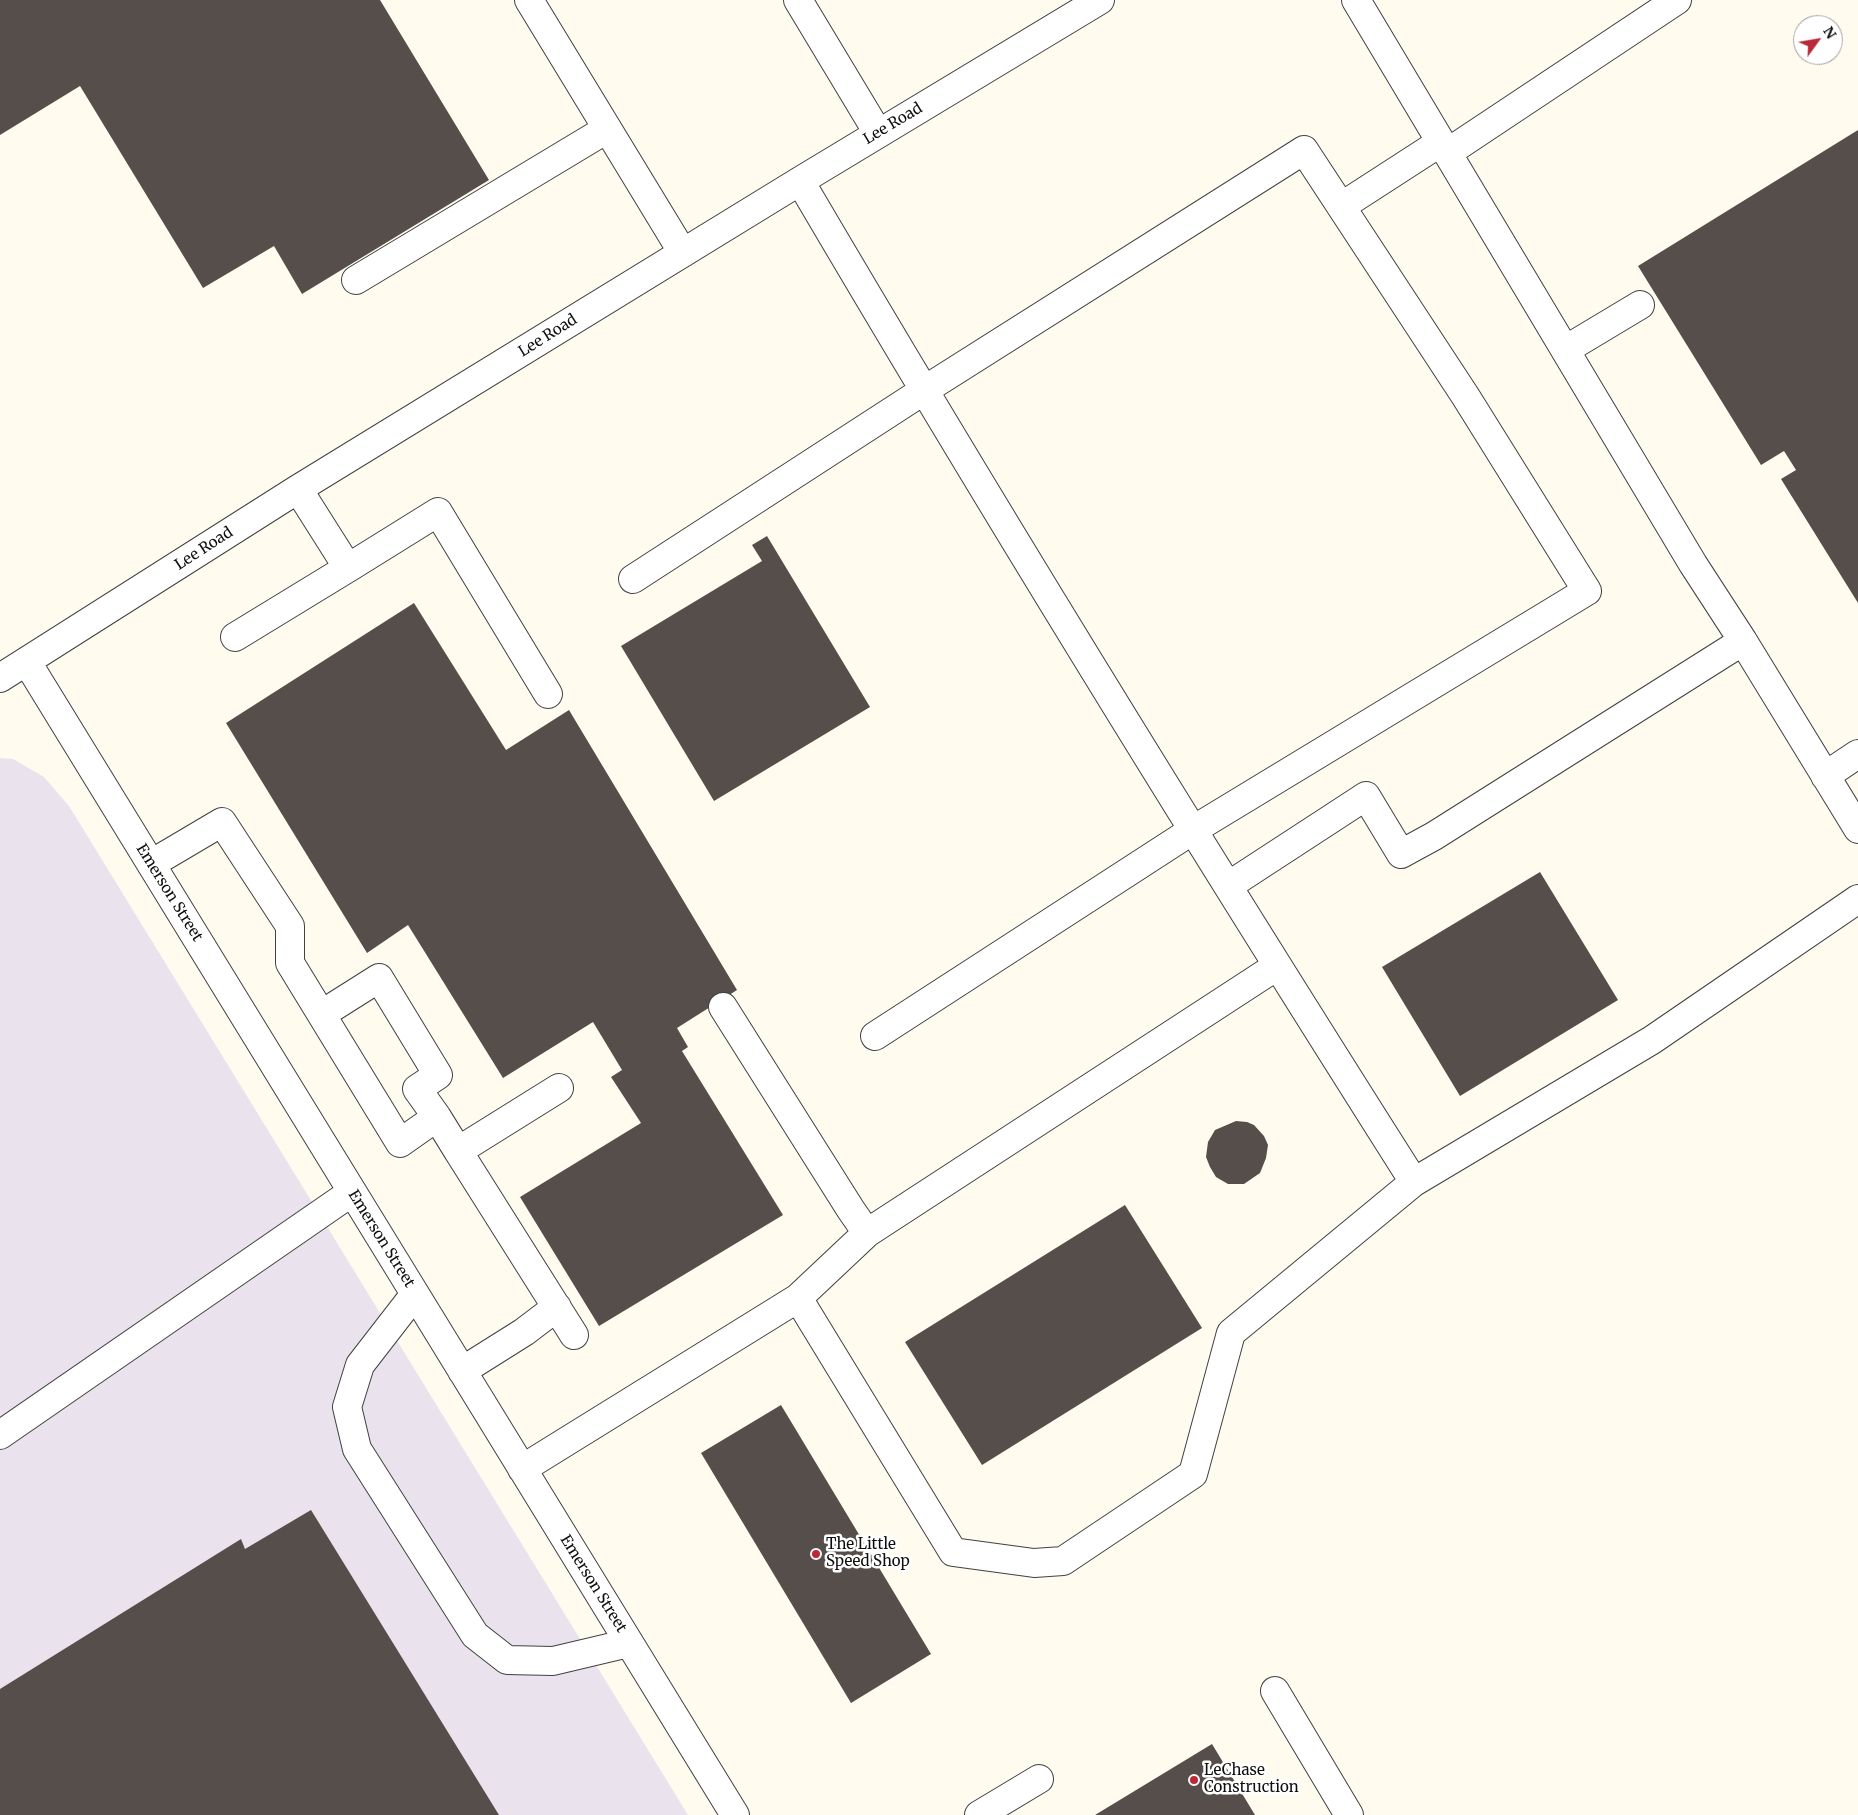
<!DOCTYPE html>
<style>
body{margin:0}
#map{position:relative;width:1858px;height:1815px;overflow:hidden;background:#fffbef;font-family:Merriweather,serif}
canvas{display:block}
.north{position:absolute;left:1793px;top:15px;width:50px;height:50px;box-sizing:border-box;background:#fff;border:1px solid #9f9f9f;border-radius:50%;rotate:58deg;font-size:14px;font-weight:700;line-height:20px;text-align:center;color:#0e0e0e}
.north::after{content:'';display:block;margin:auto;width:18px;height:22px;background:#bb2938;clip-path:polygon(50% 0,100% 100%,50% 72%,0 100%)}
</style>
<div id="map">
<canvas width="1858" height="1815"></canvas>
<div class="north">N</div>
</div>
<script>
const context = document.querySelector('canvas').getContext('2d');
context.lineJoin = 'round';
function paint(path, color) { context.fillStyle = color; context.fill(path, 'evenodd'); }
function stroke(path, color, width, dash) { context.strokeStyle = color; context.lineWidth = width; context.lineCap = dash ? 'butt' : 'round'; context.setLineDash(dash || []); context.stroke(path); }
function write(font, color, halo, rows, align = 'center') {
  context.font = font + ' Merriweather,serif'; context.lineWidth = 5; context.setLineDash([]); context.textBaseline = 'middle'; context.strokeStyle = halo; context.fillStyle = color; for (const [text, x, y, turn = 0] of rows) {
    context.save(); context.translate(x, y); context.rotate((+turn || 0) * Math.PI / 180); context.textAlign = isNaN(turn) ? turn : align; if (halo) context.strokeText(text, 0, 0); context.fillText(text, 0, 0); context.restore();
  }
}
paint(new Path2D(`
 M0 758 13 759 44 777 69 806 688 1815H0Z`), '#eae2ec');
paint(new Path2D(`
 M0 0H380L489 180 302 294 274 246 203 288 80 86 0 135Z
 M1858 130V603L1781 479 1796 470 1784 451 1761 465 1638 266Z
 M767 536 870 707 714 801 621 646 762 561 752 545Z
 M414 603 506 750 569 710 737 990 677 1028 688 1047 682 1051 783 1215 599 1326 520 1197 641 1123 611 1077 622 1070 593 1022 503 1078 408 925 367 953 226 723Z
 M1540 872 1618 1000 1460 1096 1382 967Z
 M1236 1121 1247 1122 1254 1125 1264 1136 1268 1145 1266 1158 1260 1173 1244 1184H1228L1216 1177 1210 1167 1206 1157 1208 1142 1215 1130Z
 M1125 1205 1202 1328 982 1465 905 1342Z
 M781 1405 931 1654 851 1703 701 1453Z
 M311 1510 499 1815H0V1689L241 1539 245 1549Z
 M1212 1744 1255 1815H1095Z`), '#564e4a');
const minor = new Path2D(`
 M529 0 683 253
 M798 0 878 133
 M1356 0 1693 564 1743 641 1858 829
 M1447 153 1677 0
 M800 181C998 518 1204 851 1414 1182L1652 1040 1858 899
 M1342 206 1441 142
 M356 280 607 129
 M1565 350 1640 305
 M298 489 348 568 438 512 548 694
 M633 579 923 391 1304 150 1466 397 1587 591 1193 830 875 1036
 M235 637 348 568
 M27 662 735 1815
 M0 678 298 489 800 181 1100 0
 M1825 776 1858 754
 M151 864 222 822 290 926V963L400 1143 437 1117 458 1151 559 1088
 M1228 886 1366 796 1401 854 1434 836 1743 641
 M723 1007 851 1210 867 1233
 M322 1014 379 978 438 1075 417 1089 437 1117
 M458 1151 574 1335
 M415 1294 360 1365 347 1407 357 1449 475 1635 507 1660 553 1661 629 1643
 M798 1298 953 1552 1034 1563 1063 1561 1193 1474 1231 1333 1414 1182
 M462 1371 524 1332 557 1307
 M0 1435 352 1192
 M522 1469 798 1298 867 1233 1277 966
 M1275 1691 1349 1815
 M979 1815 1039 1779`);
stroke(minor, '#414141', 30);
stroke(minor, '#fff', 28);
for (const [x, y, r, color] of [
 [816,1554,5,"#bb2938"],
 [1194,1780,5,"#bb2938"]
]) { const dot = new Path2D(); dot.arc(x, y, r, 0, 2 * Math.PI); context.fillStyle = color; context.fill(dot); stroke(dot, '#fff', 2); }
write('15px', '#0e0e0e', '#fff', [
 ["Lee Road",893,124,-31],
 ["Lee Road",548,336,-32],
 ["Lee Road",204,549,-33],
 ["Emerson Street",169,893,58],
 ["Emerson Street",381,1239,58],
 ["Emerson Street",593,1584,58]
]);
write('15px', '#0e0e0e', '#fff', [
 ["The Little",826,1545],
 ["Speed Shop",826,1562],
 ["LeChase",1204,1771],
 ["Construction",1204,1788]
], 'left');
</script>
